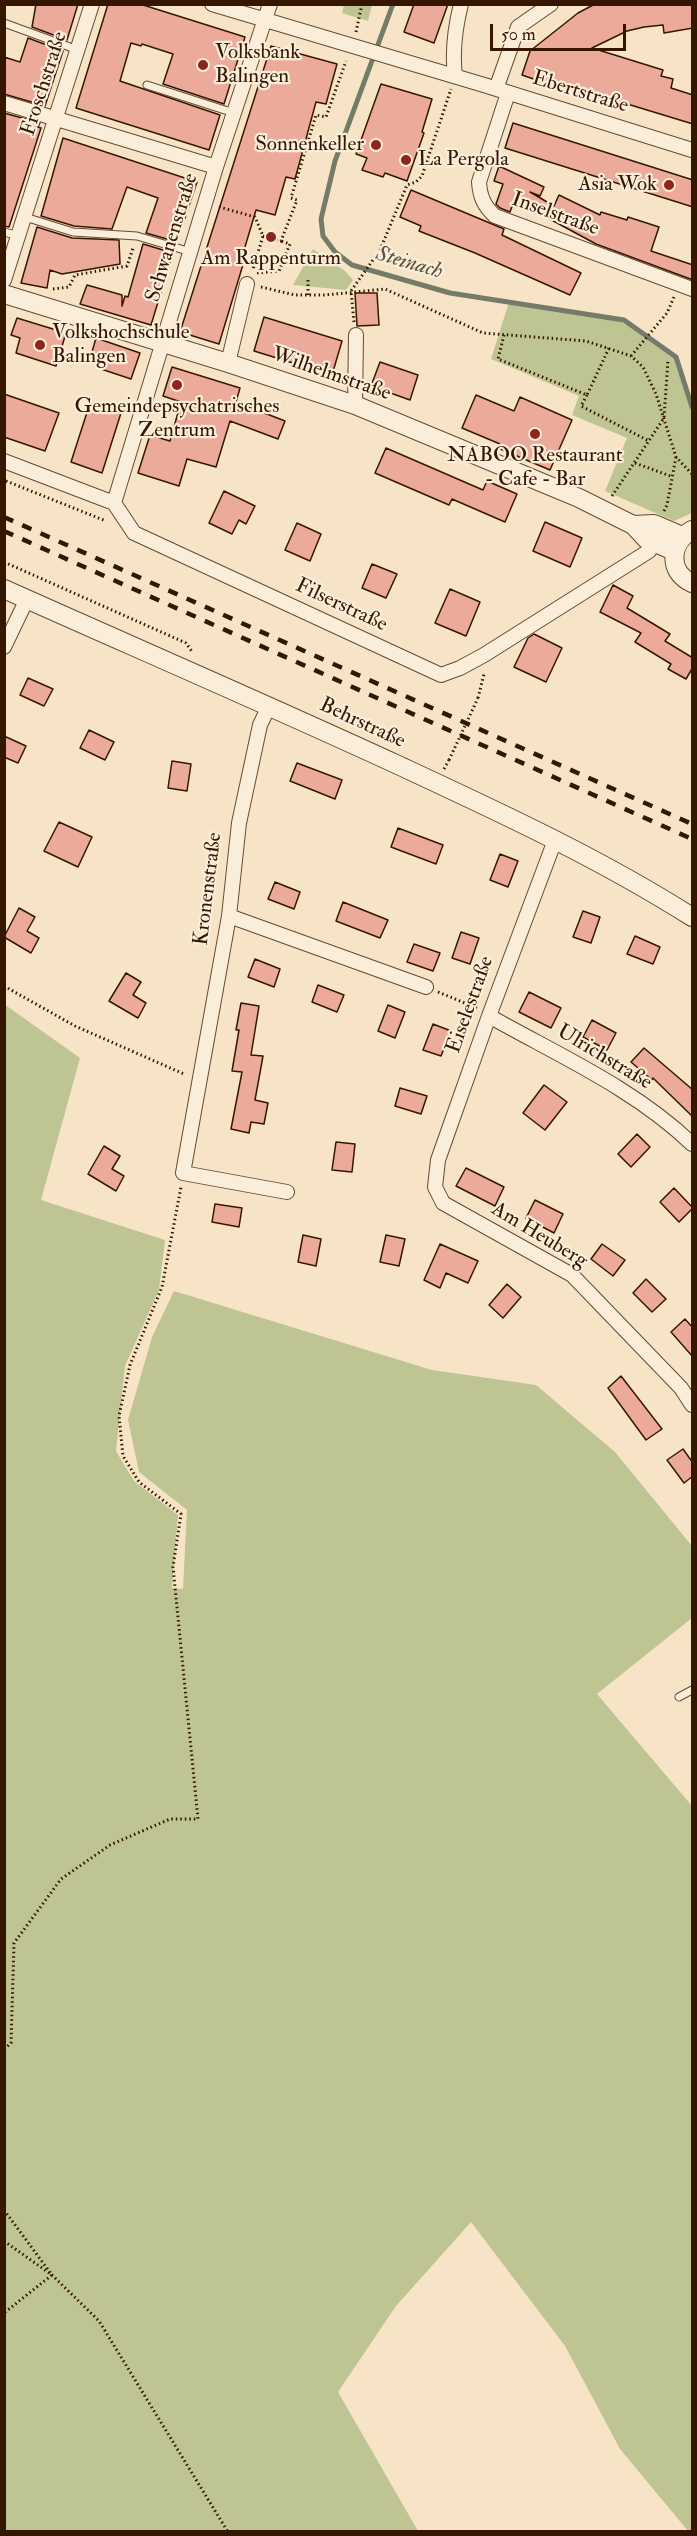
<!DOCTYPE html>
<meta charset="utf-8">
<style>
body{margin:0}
#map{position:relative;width:697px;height:2536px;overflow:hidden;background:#f7e4c6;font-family:"IM FELL Double Pica",serif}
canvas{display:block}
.frame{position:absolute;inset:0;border:6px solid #351701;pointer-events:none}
.scale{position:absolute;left:490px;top:24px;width:136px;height:27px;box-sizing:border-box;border:3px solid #351701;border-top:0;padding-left:8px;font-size:18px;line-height:21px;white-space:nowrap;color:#351701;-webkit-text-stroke:4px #faedda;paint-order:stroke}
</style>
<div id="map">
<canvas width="697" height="2536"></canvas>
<div class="frame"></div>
<div class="scale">50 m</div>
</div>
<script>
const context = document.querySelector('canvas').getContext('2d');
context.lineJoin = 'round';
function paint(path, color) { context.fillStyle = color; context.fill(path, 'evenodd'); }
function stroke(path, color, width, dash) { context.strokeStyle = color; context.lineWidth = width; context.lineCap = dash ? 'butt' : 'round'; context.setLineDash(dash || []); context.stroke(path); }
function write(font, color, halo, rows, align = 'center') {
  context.font = font + ' "IM FELL Double Pica",serif'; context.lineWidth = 4.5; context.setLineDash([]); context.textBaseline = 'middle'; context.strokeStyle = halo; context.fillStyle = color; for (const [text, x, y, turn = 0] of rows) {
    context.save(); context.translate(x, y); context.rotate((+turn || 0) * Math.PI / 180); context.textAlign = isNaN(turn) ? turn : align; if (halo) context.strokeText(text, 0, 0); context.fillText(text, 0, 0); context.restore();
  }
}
paint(new Path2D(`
 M344 5H372L368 21 342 13Z
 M313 249 345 271 353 280 346 290 293 285Z
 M509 302 624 320 676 357 692 407V513L674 521 605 491 627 438 572 415 579 396 491 359Z
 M4 1004 80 1058 41 1200 165 1240 159 1290 125 1366 116 1451 134 1481 178 1515 172 1588 183 1589 187 1510 139 1472 128 1420 152 1337 174 1291 432 1370 536 1385 615 1452 692 1546V1618L597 1694 692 1806V2531H688L620 2449 565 2346 471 2222 396 2306 338 2392 418 2531H5Z`), '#bfc493');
stroke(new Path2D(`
 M393 4 335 161 321 219 323 236 335 252 352 265 450 293 624 320 676 357 692 407`), '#747c69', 5);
const building = new Path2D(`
 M36 4H78L67 40 32 27Z
 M108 4H140L245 37 224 104 163 84 173 54 142 44 141 46 131 43 120 81 220 115 209 150 76 108Z
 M414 4H448L434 43 404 32Z
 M595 4H693V28L664 33 663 25 644 27 627 31 592 48 663 70 661 76 673 79 671 88 693 95V124L555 82 554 86 522 75 530 51 578 13Z
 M28 38 63 51 45 106 4 94V57L20 62Z
 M271 46 337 64 326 104 316 102 295 179 286 177 275 215 256 210 242 257 245 258 219 344 180 332Z
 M381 84 432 99 422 132 424 133 407 181 385 173 383 177 362 170 367 158 356 154Z
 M4 113 40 123 38 127 41 128 9 227 4 226Z
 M513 123 693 180V207L505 148Z
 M63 138 197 182 177 242 146 233 158 198 127 187 112 229 74 226 41 216Z
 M499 166 544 187 540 196 530 192 554 206 559 195 600 215 601 212 627 220 628 217 659 227 651 251 693 265V280L596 244 522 204 521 207 513 204 510 212 500 208 496 204 503 184 494 181Z
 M411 190 504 229 502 235 581 273 570 295 475 253 419 231 421 226 400 217Z
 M37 227 72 238 119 240 120 264 62 274 50 270 47 288 21 283Z
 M143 244 173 253 151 325 80 304 87 285 122 295V306L125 296 128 297Z
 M355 293H377L379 325 357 326Z
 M264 317 342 341 332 375 254 351Z
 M17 318 66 333 56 366 16 353 20 338 11 335Z
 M96 338 140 353 131 379 101 369 105 357 92 352Z
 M380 362 418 375 410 400 371 386Z
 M172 367 240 388 236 402 285 421 278 439 230 421 216 467 187 459 179 486 138 473 150 435 170 441 181 402 163 396Z
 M4 394 59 413 45 451 4 437Z
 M476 395 514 411 520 397 572 420 550 470 498 448 500 444 462 428Z
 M90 403 121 413 102 473 71 462Z
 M386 448 483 490 487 481 517 494 505 522 452 499 449 505 375 473Z
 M224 491 255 506 246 524 239 520 232 534 209 523Z
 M545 522 582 538 570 567 533 551Z
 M297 523 321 534 310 561 285 550Z
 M372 564 397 574 386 598 362 588Z
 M613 585 633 596 627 608 670 634 665 641 693 658V667L686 679 668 669 671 664 635 642 641 633 600 612Z
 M450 589 480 602 466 636 435 623Z
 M534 634 562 648 546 682 514 667 528 638Z
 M28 678 53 689 44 706 20 695Z
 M89 730 114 742 105 760 80 748Z
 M4 736 26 746 18 763 4 757Z
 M172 761 191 764 187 791 168 788Z
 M297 763 342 780 335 799 290 781Z
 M59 822 92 837 78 867 44 851Z
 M398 828 443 845 436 864 391 847Z
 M500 854 518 861 508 887 490 880Z
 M275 882 300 892 294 909 268 899Z
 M343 902 388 920 380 938 336 921Z
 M19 908 35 917 27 931 39 938 31 953 4 937Z
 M583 911 600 917 591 943 573 937Z
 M461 932 479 938 470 964 452 958Z
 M635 936 660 947 653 964 627 954Z
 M414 944 440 953 433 971 407 962Z
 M255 959 280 969 274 987 248 977Z
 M126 973 141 982 133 995 146 1003 138 1018 109 1001Z
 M318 985 344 995 337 1012 312 1002Z
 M529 992 561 1008 551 1028 519 1012Z
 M241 1003 259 1006 251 1055 263 1056 255 1100 268 1103 264 1124 251 1122 249 1133 231 1129 242 1072 232 1071 239 1030H236Z
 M388 1005 405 1012 395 1038 378 1031Z
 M592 1020 616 1033 607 1050 583 1037Z
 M433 1024 451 1031 441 1056 423 1050Z
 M644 1048 693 1090V1117L653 1078 652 1080 631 1062Z
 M544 1085 567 1102 545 1130 523 1113Z
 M400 1088 427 1096 421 1114 395 1106Z
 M637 1134 650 1147 631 1167 618 1154Z
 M336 1142 355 1144 352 1172 332 1170Z
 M104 1146 120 1156 112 1169 124 1176 116 1191 88 1174Z
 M466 1168 504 1187 495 1206 456 1186Z
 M674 1188 693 1208 679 1222 660 1202Z
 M535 1200 563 1214 554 1233 526 1218Z
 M215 1204 242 1208 239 1227 212 1222Z
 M303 1235 321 1239 316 1266 298 1262Z
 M386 1235 405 1239 399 1266 380 1262Z
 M440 1244 478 1261 468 1283 446 1273 440 1288 424 1280Z
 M602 1244 625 1260 613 1276 591 1259Z
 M646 1279 666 1299 652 1312 633 1293Z
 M507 1284 521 1297 503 1318 489 1305Z
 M685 1319 693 1328V1357L671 1332Z
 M621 1376 662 1429 646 1440 608 1388Z
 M683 1449 693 1463V1476L684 1483 667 1460Z`);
paint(building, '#ecaa9a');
stroke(building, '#351701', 1.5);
const service = new Path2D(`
 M4 23 78 50
 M147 85 234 113
 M25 217 73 232 137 236 191 252
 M4 232 19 236
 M679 1697 692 1690`);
const minor = new Path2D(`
 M212 4 484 85 692 150
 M455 76C452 52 455 28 461 4
 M496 89 518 27 551 4
 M508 93 479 182C480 197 484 206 495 216L692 289
 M4 103 216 167
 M4 280 92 4
 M228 363 247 284
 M355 405 356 335
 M4 461 114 503 134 533 441 675 460 668 484 655 649 551 654 543
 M114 503 216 167 270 4
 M4 647 27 599
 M269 706 260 725 239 823 229 916 183 1173 287 1192
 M555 840 489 1016 438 1160 435 1187 443 1203 572 1275 681 1388 692 1405
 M229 916 426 987
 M489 1016C558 1055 635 1089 692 1144`);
const tertiary = new Path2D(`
 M4 294 228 363 355 405 579 498 633 525 646 539 674 551
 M633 525 654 524 682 536
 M692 530C670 542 667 572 692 583
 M4 589C136 648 268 705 398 765 499 812 599 858 692 917`);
stroke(service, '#664a32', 9);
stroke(minor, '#664a32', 16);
stroke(tertiary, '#664a32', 20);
stroke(new Path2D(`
 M356 32 362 4
 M219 207 255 217 263 236 253 269
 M263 236 281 241 297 200 291 198 316 115 326 117 346 61
 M257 273 279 271 290 244 281 241
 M261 287 295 295H325L385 289 483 333 586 341 631 356 643 367 656 394 676 457 692 474
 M53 289 69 287 75 275 127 266 133 248
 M308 295V278
 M354 322 351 291 380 250 407 185 416 182 422 176 451 89
 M504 335 498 359 587 395 609 348
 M631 356 667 313 674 297
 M587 395 581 406 649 441
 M635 463 673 477
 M6 481 106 521
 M612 496 664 418 668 360
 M664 511 667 505 676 457
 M4 562 186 643 193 653
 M478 698 484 674
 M444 769 449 760
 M4 986 75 1026 184 1074
 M438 992 477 1008
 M4 2049 11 2043 14 1943 61 1879 110 1845 170 1819H198L173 1567 181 1514 139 1482 123 1456 119 1416 130 1365 162 1287 181 1187
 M4 2210 52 2275 4 2313
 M4 2241 52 2275 99 2321 228 2532`), '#351701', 3, [1.5, 3]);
stroke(service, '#faedda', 7);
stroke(minor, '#faedda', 14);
stroke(tertiary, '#faedda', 18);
stroke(new Path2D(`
 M4 517 692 824
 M4 531 692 839`), '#351701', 4.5, [10, 10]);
stroke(new Path2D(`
 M449 760 478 698`), '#351701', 3, [1.5, 3]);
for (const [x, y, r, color] of [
 [203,65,6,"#8f2418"],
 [376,145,6,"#8f2418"],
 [406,160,6,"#8f2418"],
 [669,185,6,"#8f2418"],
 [271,237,6,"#8f2418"],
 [40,345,6,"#8f2418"],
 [177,385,6,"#8f2418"],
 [535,434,6,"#8f2418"]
]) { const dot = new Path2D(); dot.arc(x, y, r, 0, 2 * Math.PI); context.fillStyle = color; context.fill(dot); stroke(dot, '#faedda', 2); }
write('21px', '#351701', '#faedda', [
 ["Volksbank",215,53],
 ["Balingen",215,77],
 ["Sonnenkeller",364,145,"right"],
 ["La Pergola",418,160],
 ["Asia Wok",657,185,"right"],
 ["Am Rappenturm",271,259,"center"],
 ["Volkshochschule",52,333],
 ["Balingen",52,357],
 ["Gemeindepsychatrisches",177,407,"center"],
 ["Zentrum",177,431,"center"],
 ["NABOO Restaurant",535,456,"center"],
 ["- Cafe - Bar",535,480,"center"]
], 'left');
write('21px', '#351701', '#faedda', [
 ["Froschstraße",45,84,-72],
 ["Ebertstraße",580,93,17],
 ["Inselstraße",555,215,20],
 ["Schwanenstraße",173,238,-73],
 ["Wilhelmstraße",331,375,19],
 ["Filserstraße",341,606,25],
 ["Behrstraße",362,724,25],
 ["Kronenstraße",209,889,-83],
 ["Eiselestraße",471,1005,-70],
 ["Ulrichstraße",604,1058,31],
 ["Am Heuberg",539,1236,31]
]);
write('italic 22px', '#5a523e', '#faedda', [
 ["Steinach",409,264,16]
]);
</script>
